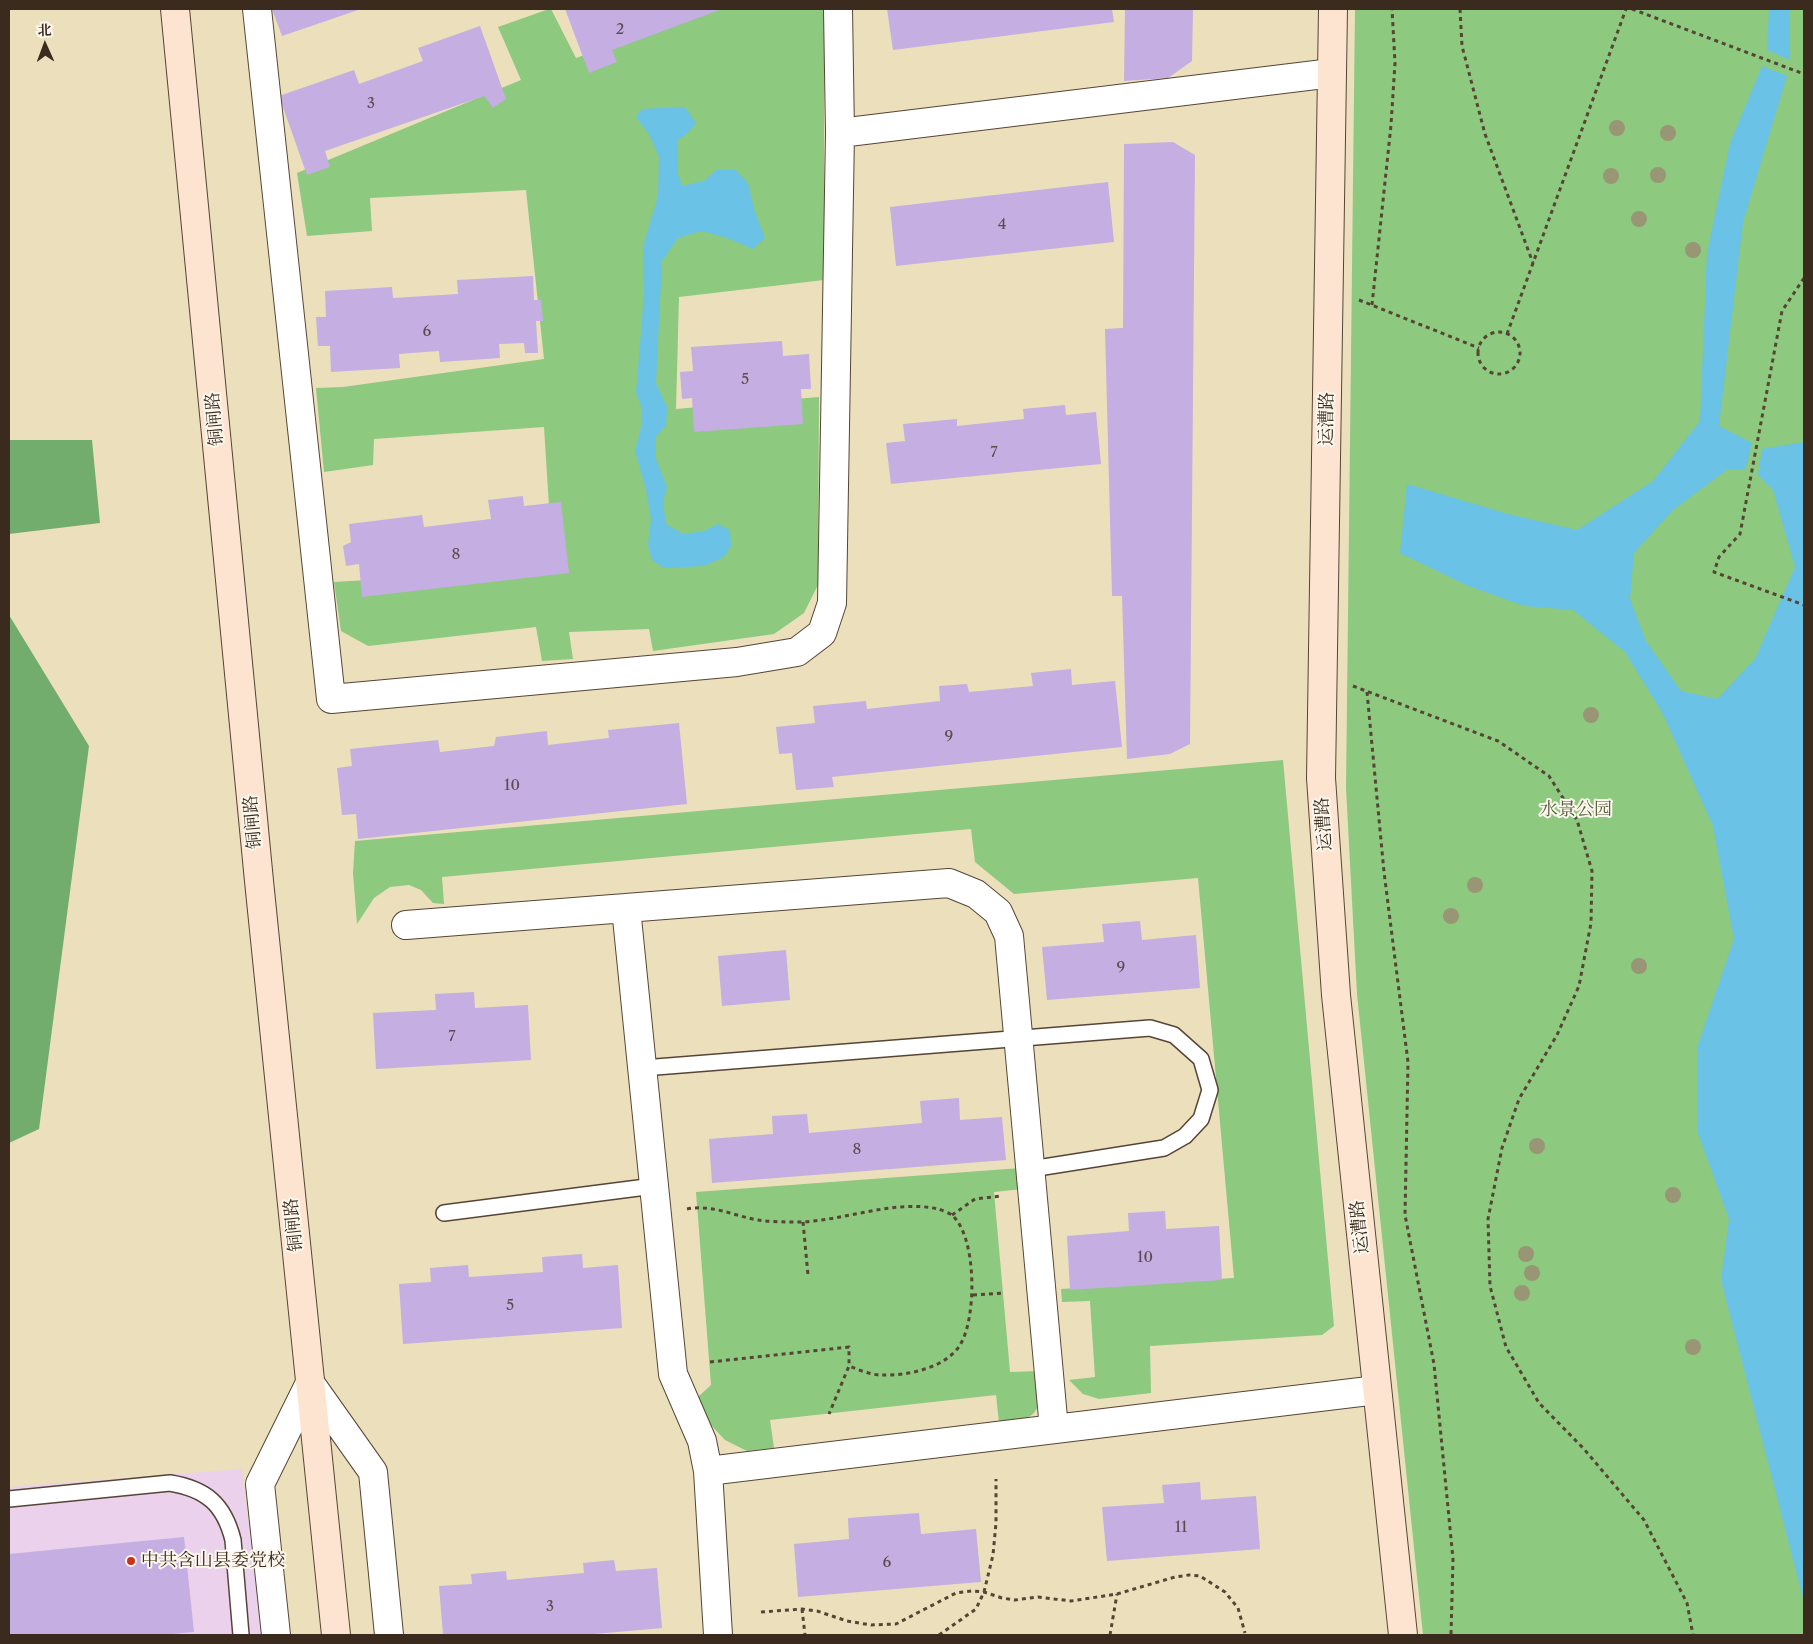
<!DOCTYPE html>
<meta charset="utf-8">
<style>
body{margin:0}
#map{position:relative;width:1813px;height:1644px;overflow:hidden;background:#ecdfbc;font-family:"Libre Caslon Text","Noto Serif SC",serif}
canvas{display:block}
.frame{position:absolute;inset:0;border:10px solid #3b2a1e;pointer-events:none}
.north{position:absolute;left:20px;top:20px;width:50px;height:50px;-webkit-text-stroke:4px #fbf7ec;paint-order:stroke;rotate:358deg;font-size:14px;font-weight:700;line-height:20px;text-align:center;color:#3b2a1e}
.north::after{content:'';display:block;margin:auto;width:18px;height:22px;background:#3b2a1e;clip-path:polygon(50% 0,100% 100%,50% 72%,0 100%)}
</style>
<div id="map">
<canvas width="1813" height="1644"></canvas>
<div class="frame"></div>
<div class="north">北</div>
</div>
<script>
const context = document.querySelector('canvas').getContext('2d');
context.lineJoin = 'round';
function paint(path, color) { context.fillStyle = color; context.fill(path, 'evenodd'); }
function stroke(path, color, width, dash) { context.strokeStyle = color; context.lineWidth = width; context.lineCap = dash ? 'butt' : 'round'; context.setLineDash(dash || []); context.stroke(path); }
function write(font, color, halo, rows, align = 'center') {
  context.font = font + ' "Libre Caslon Text","Noto Serif SC",serif'; context.lineWidth = 4; context.setLineDash([]); context.textBaseline = 'middle'; context.strokeStyle = halo; context.fillStyle = color; for (const [text, x, y, turn = 0] of rows) {
    context.save(); context.translate(x, y); context.rotate((+turn || 0) * Math.PI / 180); context.textAlign = isNaN(turn) ? turn : align; if (halo) context.strokeText(text, 0, 0); context.fillText(text, 0, 0); context.restore();
  }
}
paint(new Path2D(`
 M242 1469 263 1635H9V1487Z`), '#ebd1eb');
paint(new Path2D(`
 M549 9H551L576 58 712 9H824V280L679 297 676 409 819 397 818 585 804 613 774 634 653 651 649 629 569 632 573 659 542 661 536 627 368 646 341 631 334 582 553 569 544 427 374 439 373 465 324 472 316 388 343 387 544 359 526 190 370 198 372 231 307 236 297 173 521 80 498 27Z
 M1355 9H1804V1635H1423L1357 994 1346 788Z
 M1283 760 1334 1326 1322 1335 1150 1346 1151 1393 1099 1399 1083 1394 1069 1380 1095 1377 1090 1301 1062 1302 1061 1289 1234 1278 1198 878 1014 894 975 862 971 829 442 877 444 904 433 903 421 890 409 885 390 887 374 898 357 924 353 873 355 841Z
 M1021 1168 1022 1189 994 1192 1010 1372 1039 1371C1040 1388 1045 1414 1023 1419 1016 1421 1007 1421 999 1422L996 1395 770 1420 774 1448 747 1451 725 1440 709 1423 698 1397 711 1385 696 1192Z`), '#8dc97e');
paint(new Path2D(`
 M9 440H92L100 523 9 534Z
 M9 615 89 746 39 1129 9 1143Z`), '#72ad6d');
paint(new Path2D(`
 M1769 9H1790V60L1767 50Z
 M1762 66 1787 76 1743 222 1719 426 1752 443 1745 470 1728 469 1673 510 1634 553 1630 599 1646 641 1681 691 1717 699 1755 659 1795 567 1773 490 1758 475 1762 449 1804 442V1602L1721 1280 1729 1219 1697 1130V1048L1734 939 1713 826 1663 714 1625 652 1573 610 1524 606 1466 585 1400 553 1407 484 1508 514 1577 530 1653 481 1700 421 1707 253 1730 143Z
 M685 107 696 123 689 132 677 141 678 174 682 186 704 181 716 170H736L748 183 755 212 765 238 753 249 727 238 701 231 678 238 662 261 656 383 667 407 666 426 656 437V459L667 487 663 502 666 524 683 534 704 531 718 524 730 530 731 546 724 557 704 566 664 568 652 560 648 545 651 520 646 489 635 451 641 427 642 409 636 393 644 295 643 247 658 196 659 157 649 134 636 117 642 109Z`), '#6ac2e7');
paint(new Path2D(`
 M272 9H361L282 36Z
 M565 9H722L612 50 617 62 589 73Z
 M887 9H1112L1114 22 893 50Z
 M1125 9H1193L1192 61 1168 78 1124 81Z
 M480 26 506 99 493 108 484 96 325 151 330 167 307 175 279 96 354 70 359 84 423 61 418 48Z
 M1173 142 1195 155 1190 744 1170 754 1127 759 1122 596H1112L1105 329 1123 328 1124 144Z
 M1108 182 1114 242 896 266 890 207Z
 M533 276 534 300H541L543 321H536L538 353H525L524 343 499 344 500 358 440 362 439 351 399 354 400 368 331 372 330 346H318L316 317H326L325 291 392 287 393 298 458 294 457 280Z
 M782 341 783 356 809 354 811 389H801L803 424 694 432 692 398 682 399 680 372 693 371 691 347Z
 M1065 405 1066 415 1096 412 1101 464 891 484 886 443 905 441 903 424 957 419V426L1024 419 1023 409Z
 M523 496 524 506 561 502 569 573 362 597 359 564 346 566 343 546 351 542 349 524 422 515 424 527 491 519 488 500Z
 M1071 669 1072 685 1115 681 1122 747 832 777 834 787 796 790 792 753 779 754 776 727 815 723 813 706 866 701 867 709 940 701 939 686 967 684 969 692 1033 686 1031 673Z
 M679 723 687 804 358 839 356 814 342 815 337 768 352 766 350 749 438 740 440 752 494 746 496 737 547 731 548 745 609 738 608 730Z
 M1140 921 1142 940 1196 935 1200 988 1047 1000 1042 947 1104 942 1102 924Z
 M786 950 790 1000 722 1006 718 956Z
 M474 992 475 1008 528 1005 531 1060 376 1069 373 1013 436 1010 435 994Z
 M959 1098 960 1120 1002 1117 1006 1160 712 1183 709 1139 773 1134 772 1116 807 1114 809 1133 922 1123 920 1101Z
 M1165 1211 1166 1229 1219 1226 1222 1280 1070 1290 1067 1236 1129 1231 1128 1213Z
 M582 1254 583 1268 618 1265 622 1328 403 1344 399 1284 431 1282 430 1268 468 1265 469 1277 543 1272 542 1257Z
 M1200 1482 1201 1500 1256 1496 1260 1549 1107 1561 1102 1507 1164 1503 1162 1485Z
 M919 1513 921 1534 976 1529 981 1582 798 1597 794 1544 849 1539 848 1518Z
 M184 1537 194 1632 162 1635H9V1554Z
 M614 1560 616 1571 657 1568 662 1628 583 1635H443L439 1586 472 1584 471 1574 506 1571 507 1580 584 1573 583 1563Z`), '#c4aee2');
const lane = new Path2D(`
 M643 1068 1150 1028 1174 1035 1201 1059 1210 1090 1201 1119 1185 1136 1164 1148 1031 1169
 M444 1213 654 1186
 M9 1499 170 1483C206 1489 224 1504 233 1540L241 1635`);
const street = new Path2D(`
 M257 9 331 699 737 662 797 652 822 633 832 603 840 133 838 9
 M840 133 1332 73
 M626 908 673 1374 702 1441 708 1471 718 1635
 M406 925 949 883 976 894 998 912 1009 936 1054 1429
 M708 1471 1377 1390
 M276 1635 260 1484 310 1383 373 1472 389 1635`);
const secondary = new Path2D(`
 M175 9 259 881 336 1635
 M1333 9 1321 778 1336 995 1403 1635`);
stroke(lane, '#564536', 18);
stroke(street, '#564536', 30);
stroke(secondary, '#564536', 30);
stroke(new Path2D(`
 M1460 9 1462 46 1485 134 1533 263
 M1632 9 1804 74
 M1804 278 1782 311 1740 534 1719 557 1714 572 1804 605
 M1359 300 1479 348
 M1372 305 1391 125 1395 63 1392 9
 M1478 353a21 21 0 1 1 42 0a21 21 0 1 1-42 0Z
 M1507 334 1626 9
 M1353 686 1498 741 1549 776 1577 820 1592 871 1591 923 1579 986 1557 1035 1519 1099 1502 1148 1488 1219 1490 1286 1506 1347 1539 1403 1584 1449 1644 1520 1687 1603 1693 1635
 M1367 692 1384 872 1408 1062 1405 1215 1434 1364 1453 1559 1451 1635
 M687 1209C712 1204 734 1216 758 1220 771 1222 785 1222 799 1222 844 1221 894 1199 938 1209 942 1210 949 1213 952 1215 977 1237 977 1318 960 1345 946 1368 907 1376 881 1375 871 1375 859 1370 849 1366
 M952 1215 975 1199 1001 1196
 M803 1222 808 1275
 M973 1295 1003 1293
 M710 1362 849 1347V1366L829 1414
 M802 1609 805 1635
 M761 1612 802 1609 817 1611 847 1621 871 1625 896 1624 956 1593 972 1591 984 1592 1002 1598 1015 1600 1038 1597 1071 1601 1117 1594 1175 1577 1189 1575 1200 1576 1225 1592 1238 1608 1245 1633
 M939 1635 976 1609 984 1592 993 1555 996 1523V1479
 M1110 1635 1117 1594`), '#564536', 3, [4, 4]);
stroke(lane, '#fff', 15);
stroke(street, '#fff', 28);
stroke(secondary, '#fde4d1', 28);
context.fillStyle = '#989675';
for (const [x, y] of [
 [1617,128],
 [1668,133],
 [1658,175],
 [1611,176],
 [1639,219],
 [1693,250],
 [1591,715],
 [1475,885],
 [1451,916],
 [1639,966],
 [1537,1146],
 [1673,1195],
 [1526,1254],
 [1532,1273],
 [1522,1293],
 [1693,1347]
]) { context.beginPath(); context.arc(x, y, 8, 0, 2 * Math.PI); context.fill(); }
for (const [x, y, r, color] of [
 [131,1561,5,"#c8321e"]
]) { const dot = new Path2D(); dot.arc(x, y, r, 0, 2 * Math.PI); context.fillStyle = color; context.fill(dot); stroke(dot, '#fbf7ec', 2); }
write('15px', '#5d4b4f', null, [
 ["2",620,30],
 ["3",371,104],
 ["4",1002,225],
 ["6",427,332],
 ["5",745,380],
 ["7",994,453],
 ["8",456,555],
 ["9",949,737],
 ["10",512,786],
 ["9",1121,968],
 ["7",452,1037],
 ["8",857,1150],
 ["10",1145,1258],
 ["5",510,1306],
 ["11",1181,1528],
 ["6",887,1563],
 ["3",550,1607]
]);
write('18px', '#3b2a1e', '#fbf7ec', [
 ["铜闸路",215,419,-95],
 ["运漕路",1327,419,-89],
 ["铜闸路",253,822,-95],
 ["运漕路",1324,824,-94],
 ["铜闸路",294,1225,-96],
 ["运漕路",1360,1227,-96]
]);
write('18px', '#545a3b', '#fbf7ec', [
 ["水景公园",1576,810]
]);
write('18px', '#3b2a1e', '#fbf7ec', [
 ["中共含山县委党校",141,1561]
], 'left');
</script>
